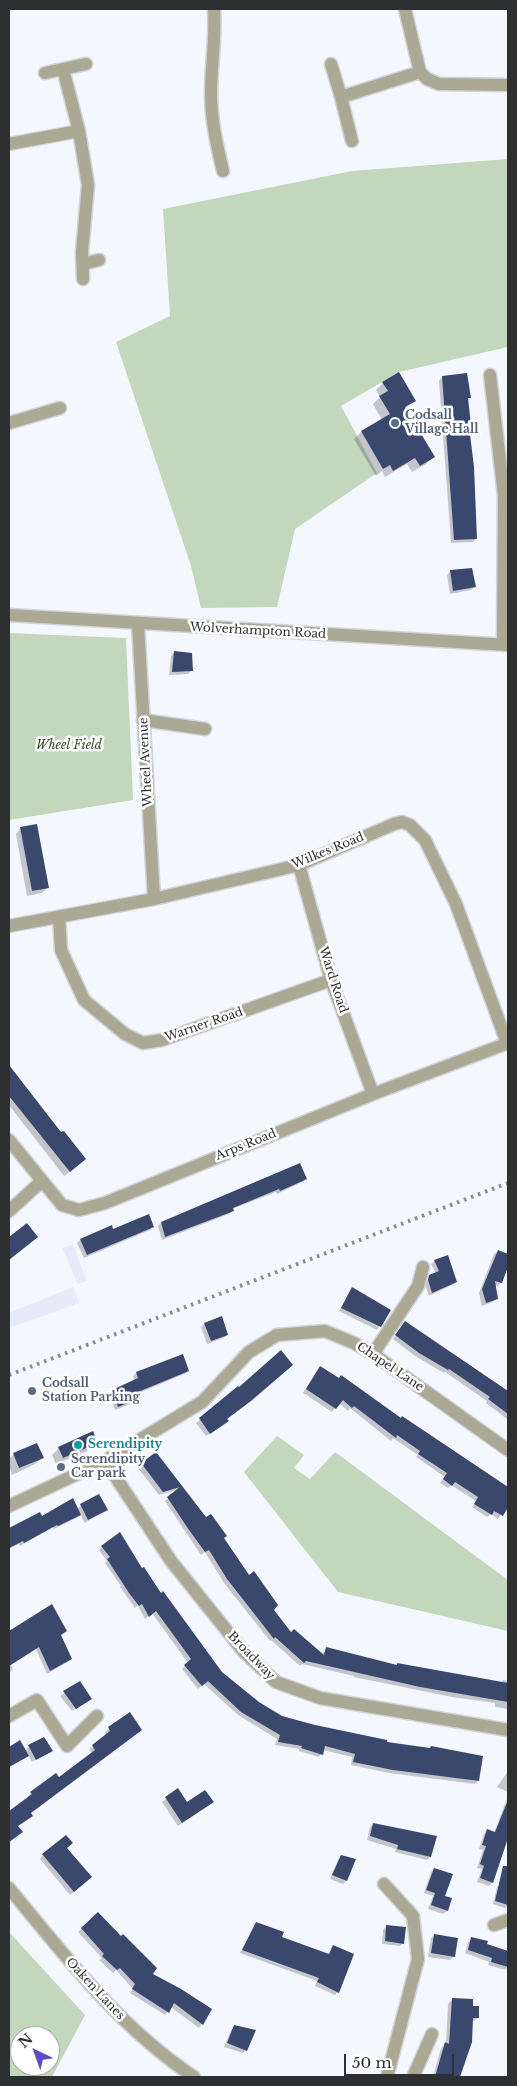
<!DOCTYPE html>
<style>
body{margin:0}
#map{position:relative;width:517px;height:2086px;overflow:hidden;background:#f4f7fd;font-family:"Libre Baskerville",serif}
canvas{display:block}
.frame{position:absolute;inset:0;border:10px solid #2e2f31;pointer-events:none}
.north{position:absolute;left:10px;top:2026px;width:50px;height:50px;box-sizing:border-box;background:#fff;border:1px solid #abacad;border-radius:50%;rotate:318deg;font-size:14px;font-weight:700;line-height:20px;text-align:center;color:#2e2f31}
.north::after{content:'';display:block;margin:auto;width:18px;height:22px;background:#5e4cc5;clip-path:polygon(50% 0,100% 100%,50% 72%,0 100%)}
.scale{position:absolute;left:344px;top:2054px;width:110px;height:22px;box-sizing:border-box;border:2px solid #2e2f31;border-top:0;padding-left:6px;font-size:15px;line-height:18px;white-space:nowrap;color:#2e2f31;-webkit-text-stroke:4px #fff;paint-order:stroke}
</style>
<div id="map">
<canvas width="517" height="2086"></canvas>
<div class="frame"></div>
<div class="north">N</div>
<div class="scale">50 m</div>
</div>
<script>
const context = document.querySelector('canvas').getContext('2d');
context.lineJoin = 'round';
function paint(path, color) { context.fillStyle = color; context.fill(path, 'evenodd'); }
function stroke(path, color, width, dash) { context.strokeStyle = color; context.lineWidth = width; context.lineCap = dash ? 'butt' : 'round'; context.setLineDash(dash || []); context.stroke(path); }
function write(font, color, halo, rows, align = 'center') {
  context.font = font + ' "Libre Baskerville",serif'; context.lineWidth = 5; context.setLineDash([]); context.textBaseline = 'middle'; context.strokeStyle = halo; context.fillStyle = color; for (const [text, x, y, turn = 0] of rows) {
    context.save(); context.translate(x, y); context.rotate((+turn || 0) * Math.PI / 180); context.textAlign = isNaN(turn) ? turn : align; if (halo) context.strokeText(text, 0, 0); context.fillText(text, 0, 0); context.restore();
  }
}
paint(new Path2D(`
 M73 1244 87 1281 78 1284 62 1248Z
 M73 1287 79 1303 9 1328V1313Z`), '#e5ebf8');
paint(new Path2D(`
 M508 159V347L399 372 341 406 377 473 295 529 277 607 201 608 191 566 116 342 170 316 163 209 352 171Z
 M9 633 126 638 133 800 9 820Z
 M277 1436 304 1455 294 1468 310 1479 335 1452 508 1580V1631L338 1592 244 1472Z
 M9 1932 85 2015 52 2077H9ZM20 2036H50V2066H20Z`), '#c3d7bd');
paint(new Path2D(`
 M442 377 469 398 467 400 471 433 469 435 476 539 473 542 451 543 439 381Z
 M383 383 414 400 405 409 433 457 426 464 412 472 407 464 385 477 382 471 376 476 354 439 361 432 382 420 373 404 380 397 376 390Z
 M451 571 474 587 471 590 450 594 447 575Z
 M174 652 191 671 188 674 169 675 171 656Z
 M21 828 48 887 42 893 27 896 16 834Z
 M9 1067 61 1134 80 1164 64 1176 9 1105Z
 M306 1179 302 1182 277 1194 276 1192 232 1209 229 1214 162 1240 158 1226 161 1223Z
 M153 1227 150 1230 84 1258 77 1243 81 1240 113 1230Z
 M498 1251 508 1255V1263L501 1282 498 1286 494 1285 496 1298 493 1302 482 1306 479 1293 494 1254Z
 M435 1261 456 1282 452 1285 429 1296 425 1284 430 1276 436 1273 431 1264Z
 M352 1288 380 1326 377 1330 339 1311Z
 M405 1323 463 1363 464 1361 508 1393V1418L507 1419 486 1403 487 1401 445 1372 444 1373 415 1356 393 1339Z
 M204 1324 227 1335 223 1338 207 1344 201 1327Z
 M153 1366 187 1371 184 1374 132 1396 134 1400 130 1404 115 1410 109 1395 134 1381 133 1376 136 1373Z
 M317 1371 401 1420 508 1489V1512L505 1510 498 1519 491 1514 487 1517 472 1507 476 1501 451 1485 448 1488 440 1483 445 1477 416 1457 418 1455 393 1438 391 1441 350 1408 348 1411 339 1403 332 1412 303 1393Z
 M238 1387 239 1389 224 1424 206 1436 196 1423Z
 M97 1443 90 1450 56 1464 52 1455 59 1448Z
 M14 1454 42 1457 35 1464 12 1475 9 1466V1459Z
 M156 1454 206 1519 223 1538 291 1634 322 1655 326 1649 395 1666 398 1664 501 1683 503 1680 508 1681V1709L495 1707V1703L452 1697 354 1677V1676L302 1664 300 1666 271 1640 270 1641 224 1583 205 1552 201 1555 165 1501 180 1489 159 1495 138 1468Z
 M81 1505 106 1509 85 1523 80 1514 76 1518 54 1529 53 1527 20 1546 19 1544 9 1549V1530L24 1522 77 1509Z
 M102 1547 142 1570 221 1673 259 1704 281 1717 385 1743 478 1781 475 1784 389 1773 351 1765 352 1757 323 1750 319 1757 299 1751V1749L275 1745 277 1739 238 1715 204 1684 198 1689 182 1669 188 1663 162 1627 152 1613 145 1619 138 1606 135 1608 120 1587 121 1586 105 1563 107 1561 99 1550Z
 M66 1631 60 1635 67 1662 47 1674 36 1649 11 1665 13 1669 9 1673V1654L21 1647Z
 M79 1683 87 1702 72 1711 60 1696Z
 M129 1713 141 1730 30 1813 17 1827 18 1836 9 1842V1813L29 1798 28 1796 31 1793 59 1778 92 1753 89 1749 107 1735 105 1732Z
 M20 1742 25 1751 29 1746 49 1752 32 1762 28 1755 9 1768V1748Z
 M508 1771V1792L497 1787Z
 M178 1790 187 1803 212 1802 178 1826 162 1802Z
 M508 1796V1836L492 1883 489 1886 477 1882 482 1869 477 1868 483 1850 479 1849 484 1834 487 1830 494 1833Z
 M374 1824 430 1857 427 1860 395 1852 396 1849 367 1840 370 1827Z
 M66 1848 87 1881 70 1895 40 1859 43 1855Z
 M341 1856 346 1881 343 1884 330 1879 338 1860Z
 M434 1869 444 1896 451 1899 447 1911 443 1914 428 1909 433 1896 424 1893 431 1872Z
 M500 1884 508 1886V1906L505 1908 493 1904 497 1887Z
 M98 1914 151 1974 210 2010 199 2028 171 2007 165 2015 130 1993 133 1989 116 1970 113 1973 99 1960 102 1958 78 1932Z
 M256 1923 280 1938 328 1955 334 1947 338 1992 335 1995 315 1986 317 1981 240 1953Z
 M387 1926 403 1943 400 1946 382 1944 383 1930Z
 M434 1935 454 1956 450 1960 428 1957 431 1938Z
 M471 1939 508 1952V1967L505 1970 488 1965 489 1962 465 1953 468 1942Z
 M452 2000 472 2007 478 2018 472 2022 471 2042 459 2077H433L441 2048 446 2044 448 2004Z
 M235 2026 246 2050 243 2053 224 2047 231 2030Z`), '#0003');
paint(new Path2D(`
 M399 372 416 401 405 407 435 457 420 466 415 458 393 471 390 465 383 469 361 431 390 414 379 396 388 391 382 382Z
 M467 373 471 398H468L472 434H470L474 467 477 539 454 540 442 376Z
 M472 568 476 587 453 591 450 570Z
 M174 651 192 653 193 671 172 672Z
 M37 824 49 888 32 891 20 827Z
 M9 1065 61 1132 64 1131 86 1159 70 1172 9 1096Z
 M300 1163 307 1179 280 1191 279 1189 233 1208 234 1211 165 1237 161 1222Z
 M149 1214 154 1227 87 1255 80 1239 112 1225 113 1229Z
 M27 1223 38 1237 9 1260V1237Z
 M498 1250 508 1254V1267L502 1283 495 1281 498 1299 486 1303 482 1289Z
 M448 1255 457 1282 432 1293 428 1280 429 1275 439 1271 434 1260Z
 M352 1287 391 1310 381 1327 341 1308Z
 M222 1316 228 1335 211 1341 204 1323Z
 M405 1321 508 1391V1414L488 1399 490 1397 449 1369 448 1370 419 1353 395 1335Z
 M281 1350 293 1365 251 1401 227 1419 229 1421 210 1434 199 1418 238 1386 239 1387Z
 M183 1354 189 1371 133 1394 135 1400 118 1407 112 1390 138 1378 136 1372Z
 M320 1366 339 1378 341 1375 401 1418 402 1416 508 1487V1507L503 1516 494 1511 492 1515 474 1504 478 1497 455 1482 452 1486 443 1479 447 1473 418 1454 420 1451 397 1435 396 1438 354 1406 352 1408 343 1400 336 1409 306 1389Z
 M93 1431 98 1443 63 1458 58 1447Z
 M37 1443 44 1458 19 1468 13 1453Z
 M156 1452 206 1517 211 1514 227 1536 224 1538 249 1575 254 1571 278 1605 274 1610 291 1632 294 1629 324 1655 326 1647 397 1665V1663L508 1683V1702L420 1687 306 1661 304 1663 275 1637 274 1639 227 1579 209 1550 205 1552 189 1530 167 1497 180 1487 163 1492 141 1463Z
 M99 1494 108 1510 88 1520 80 1504Z
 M73 1498 81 1515 58 1526 57 1525 24 1543 23 1541 9 1548V1528L40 1512 42 1516Z
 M120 1532 142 1568 144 1567 161 1593 163 1591 222 1672 259 1702 282 1716 315 1725 387 1740V1742L430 1748 431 1746 483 1756 479 1781 393 1770 353 1762 355 1754 325 1746 323 1755 301 1748 302 1746 278 1742 280 1735 241 1712 208 1681 202 1686 184 1665 191 1659 156 1611 149 1617 142 1604 139 1606 129 1593 107 1559 110 1557 101 1546Z
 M52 1604 67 1631 61 1635 72 1659 50 1671 39 1647 9 1666V1631Z
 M80 1681 92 1699 76 1709 63 1691Z
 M130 1712 142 1730 31 1813 33 1816 18 1826 23 1832 9 1842V1811L32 1794 30 1792 56 1773 59 1777 95 1750 92 1745 110 1731 108 1727Z
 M44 1737 53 1751 36 1760 28 1745Z
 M20 1740 29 1756 9 1767V1747Z
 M178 1788 187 1802 205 1790 214 1802 182 1823 165 1797Z
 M508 1800V1838L493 1883 480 1878 484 1866 480 1864 486 1846 482 1845 487 1829 495 1832Z
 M373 1823 437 1836 431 1857 397 1849 398 1845 370 1836Z
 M66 1835 73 1843 67 1848 92 1877 74 1892 42 1854Z
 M341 1855 356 1859 347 1881 332 1875Z
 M503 1866H508V1905L495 1901Z
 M434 1868 453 1874 445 1896 452 1898 448 1911 431 1905 435 1893 426 1890Z
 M98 1912 121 1936 123 1934 157 1968 153 1974 181 1989 212 2009 203 2025 174 2003 169 2013 132 1989 135 1984 120 1968 117 1970 102 1956 104 1954 81 1928Z
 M256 1922 284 1932 282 1937 329 1954 333 1945 354 1954 339 1993 317 1982 319 1978 242 1950Z
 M386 1925 406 1927 404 1944 385 1941Z
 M434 1934 458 1938 455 1957 431 1953Z
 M471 1937 488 1941 487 1944 508 1951V1967L491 1962 492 1958 468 1950Z
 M452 1998 473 1999V2006H479V2018H473L472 2042 460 2077H435L445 2042 449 2044Z
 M234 2025 256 2030 247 2051 227 2043Z`), '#3a486d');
const minor = new Path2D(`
 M214 9C216 38 211 66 211 94 211 120 217 146 223 171
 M405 9 420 72 427 79 439 84 508 85
 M331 64 341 97 420 72
 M63 69 86 64
 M45 73 63 69 79 131 88 185 82 252 83 279
 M341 97 352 141
 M9 144 79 131
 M83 264 99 260
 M490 375 504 496 503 645
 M9 423 60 408
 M9 615 508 645
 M138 624 154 899
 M143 720 205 729
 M299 865 331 980 373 1094
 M59 917 61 950 84 1000 125 1034 143 1043 162 1040 331 980
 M9 926 154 899 299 865 394 824 402 822 410 825 425 840 456 904 507 1043
 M9 1140 62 1205 79 1210 105 1203 373 1094 508 1043
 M9 1211 42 1181
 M373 1354 418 1286 423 1267
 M105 1461 171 1561 244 1652 276 1682 320 1698 508 1730
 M9 1506 105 1461 202 1402 249 1352 277 1335 325 1331 354 1343 373 1354 508 1450
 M9 1716 37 1700 67 1746 97 1716
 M384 1884 413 1916 418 1959 387 2077
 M9 1888C65 1956 120 2028 194 2077
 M494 1925 508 1920
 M413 2077 432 2034`);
stroke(minor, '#d0d3d8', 15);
stroke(minor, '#aba893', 12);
stroke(new Path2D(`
 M9 1375 508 1183`), '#898b8f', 4, [2.5, 5]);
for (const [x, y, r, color] of [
 [395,423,5,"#5c6f8a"],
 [32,1391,5,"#5c6f8a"],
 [78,1445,5,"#0f9aa8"],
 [61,1467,5,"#5c6f8a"]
]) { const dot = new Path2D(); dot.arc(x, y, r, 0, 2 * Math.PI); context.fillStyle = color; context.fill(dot); stroke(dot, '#fff', 2); }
write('bold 12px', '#4e5e75', '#fff', [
 ["Codsall",405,416],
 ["Village Hall",405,430],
 ["Codsall",42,1384],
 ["Station Parking",42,1398],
 ["Serendipity",71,1460],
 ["Car park",71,1474]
], 'left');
write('12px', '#2e2f31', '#fff', [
 ["Wolverhampton Road",258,631,3],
 ["Wheel Avenue",146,762,-93],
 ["Wilkes Road",328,851,-22],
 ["Ward Road",333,980,72],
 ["Warner Road",204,1025,-19],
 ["Arps Road",246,1145,-22],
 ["Chapel Lane",390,1367,34],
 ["Broadway",251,1656,46],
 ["Oaken Lanes",95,1989,47]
]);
write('italic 12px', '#264e18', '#fff', [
 ["Wheel Field",69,746]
]);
write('bold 12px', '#0d838f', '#fff', [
 ["Serendipity",88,1445]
], 'left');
</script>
